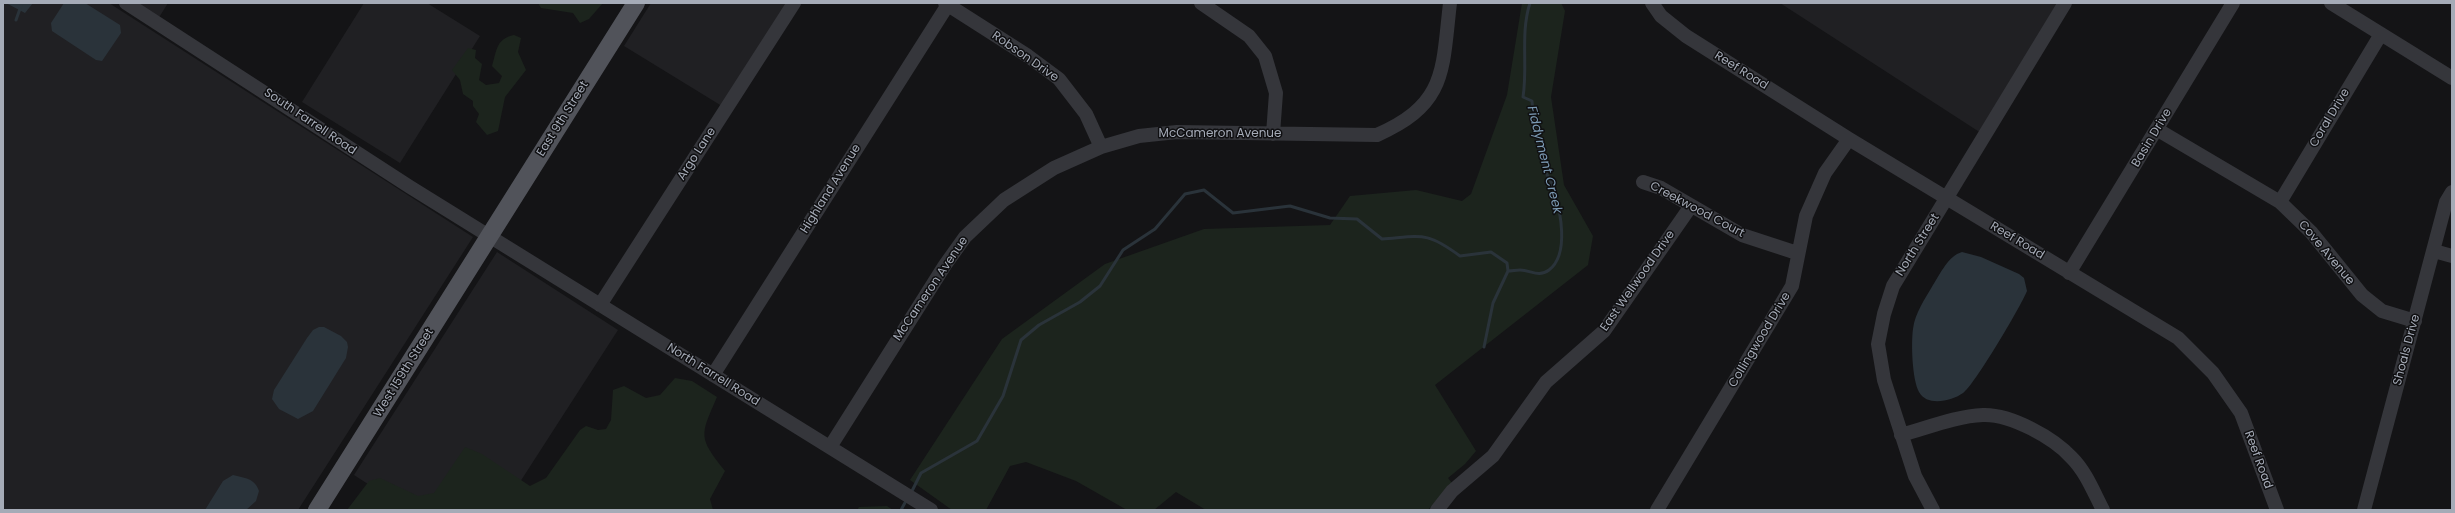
<!DOCTYPE html>
<style>
body{margin:0}
#map{position:relative;width:2455px;height:513px;overflow:hidden;background:#141416;font-family:Poppins,sans-serif}
canvas{display:block}
.frame{position:absolute;inset:0;border:4px solid #a5abb7;pointer-events:none}
</style>
<div id="map">
<canvas width="2455" height="513"></canvas>
<div class="frame"></div>
</div>
<script>
const context = document.querySelector('canvas').getContext('2d');
context.lineJoin = 'round';
function paint(path, color) { context.fillStyle = color; context.fill(path, 'evenodd'); }
function stroke(path, color, width, dash) { context.strokeStyle = color; context.lineWidth = width; context.lineCap = dash ? 'butt' : 'round'; context.setLineDash(dash || []); context.stroke(path); }
function write(font, color, halo, rows, align = 'center') {
  context.font = font + ' Poppins,sans-serif'; context.lineWidth = 3; context.setLineDash([]); context.textBaseline = 'middle'; context.strokeStyle = halo; context.fillStyle = color; for (const [text, x, y, turn = 0] of rows) {
    context.save(); context.translate(x, y); context.rotate((+turn || 0) * Math.PI / 180); context.textAlign = isNaN(turn) ? turn : align; if (halo) context.strokeText(text, 0, 0); context.fillText(text, 0, 0); context.restore();
  }
}
paint(new Path2D(`
 M3 3H109L473 237 298 510H3Z
 M134 3H168L158 19Z
 M364 3H427L480 36 400 163 302 102Z
 M651 3H799L730 111 624 46Z
 M1780 3H2059L1981 133Z
 M497 252 618 330 520 482 434 510H408L354 475Z`), '#202023');
paint(new Path2D(`
 M538 3H603L589 19 580 23 573 13 541 8Z
 M1522 3H1561L1565 11 1551 97 1564 185 1593 236 1588 265 1435 385 1476 451 1465 464 1448 478 1452 483 1428 510H1206L1176 492 1154 510H1127L1076 481 1026 462 1010 466 986 510H952L910 480 1002 339 1105 264 1204 229 1330 225 1350 196 1416 190 1462 201 1471 194 1507 95Z
 M514 35 521 38 518 52 526 70 505 97 498 131 487 135 476 122 479 114 473 106V101L463 94 460 80 452 70 468 48 476 50 475 58 482 64 479 80 486 85 499 83 502 76 492 66C497 50 496 39 514 35Z
 M675 378 692 381 717 397C700 436 698 437 725 471L710 499 713 510H347L369 481 380 478 418 496 434 493 465 447 482 454 530 486 546 478 580 430 586 426 598 430 606 429 611 420 613 390 624 386 646 398 660 395Z
 M887 506 893 510H857L859 507Z`), '#1c241d');
paint(new Path2D(`
 M6 3H33L25 13Z
 M64 3H85L120 25 121 33 102 61 96 60 52 31 51 23Z
 M1962 252 1981 257 2019 274 2024 278 2027 291C2021 306 1974 386 1963 393 1952 401 1927 407 1919 392 1912 379 1911 343 1913 329 1915 313 1925 299 1933 285 1941 273 1948 256 1962 252Z
 M319 327H324L341 336 347 342 348 347 346 358 313 411 298 419 279 409 272 399 274 390 307 338 313 330Z
 M233 475C244 478 255 478 259 491L256 501 246 510H205L223 481Z`), '#2a333a');
stroke(new Path2D(`
 M16 20 22 3
 M1508 271C1512 271 1516 270 1520 270 1531 270 1538 278 1549 270 1570 254 1560 210 1554 189 1552 182 1547 176 1545 170 1538 148 1533 124 1532 101L1523 97C1528 66 1520 34 1530 3
 M1484 347 1493 303 1508 271
 M911 493 921 473 977 441 1003 396 1021 340 1039 325 1080 302 1100 286 1123 250 1155 229 1185 194 1204 190 1233 213 1290 206 1330 218 1357 219 1382 239C1422 236 1426 231 1460 256L1491 252 1507 263 1508 271
 M901 510 907 499`), '#2a333a', 3);
stroke(new Path2D(`
 M126 3 410 187 931 510
 M945 3 1028 56 1059 79 1086 114 1101 147
 M1201 3 1249 36 1265 56 1276 93 1273 134
 M1652 3 1661 16 1686 36 1849 139 2178 338 2213 373 2241 413 2277 510
 M2331 3 2452 78
 M2158 130 2280 202 2311 232 2362 295 2382 311 2415 321
 M1643 182 1661 188 1742 235 1797 253
 M2280 202 2381 34
 M2434 251 2452 256
 M2069 273 2233 3
 M600 305 794 3
 M713 375 949 3
 M1901 435C1927 428 1956 416 1983 415 2011 414 2054 438 2072 458 2086 472 2094 493 2103 510
 M830 447 945 265 965 237 1004 200 1054 168 1101 147 1139 136 1177 132 1377 135C1447 104 1442 71 1450 3
 M1437 510 1452 491 1493 456 1546 382 1604 331 1691 206
 M1657 510 1792 286 1806 216 1825 173 1849 139
 M1933 510 1915 476 1884 380 1878 344 1884 314 1893 286 2065 3
 M2364 510 2446 202 2452 192`), '#35363b', 14);
stroke(new Path2D(`
 M317 510 636 3`), '#51535a', 18);
write('12px', '#a5abb7', '#0f0f11', [
 ["Robson Drive",1025,57,35],
 ["Reef Road",1741,71,32],
 ["Coral Drive",2330,118,-59],
 ["East 9th Street",563,119,-58],
 ["South Farrell Road",310,122,34],
 ["McCameron Avenue",1220,134],
 ["Basin Drive",2152,138,-59],
 ["Argo Lane",697,154,-57],
 ["Highland Avenue",831,189,-58],
 ["Creekwood Court",1697,210,28],
 ["Reef Road",2017,241,31],
 ["North Street",1918,245,-58],
 ["Cove Avenue",2326,253,50],
 ["East Wellwood Drive",1638,281,-55],
 ["McCameron Avenue",931,289,-56],
 ["Collingwood Drive",1760,340,-59],
 ["Shoals Drive",2407,350,-75],
 ["West 159th Street",404,373,-58],
 ["North Farrell Road",713,375,32],
 ["Reef Road",2258,460,70]
]);
write('italic 13px', '#7b99b3', '#0f0f11', [
 ["Fiddyment Creek",1544,160,76]
]);
</script>
